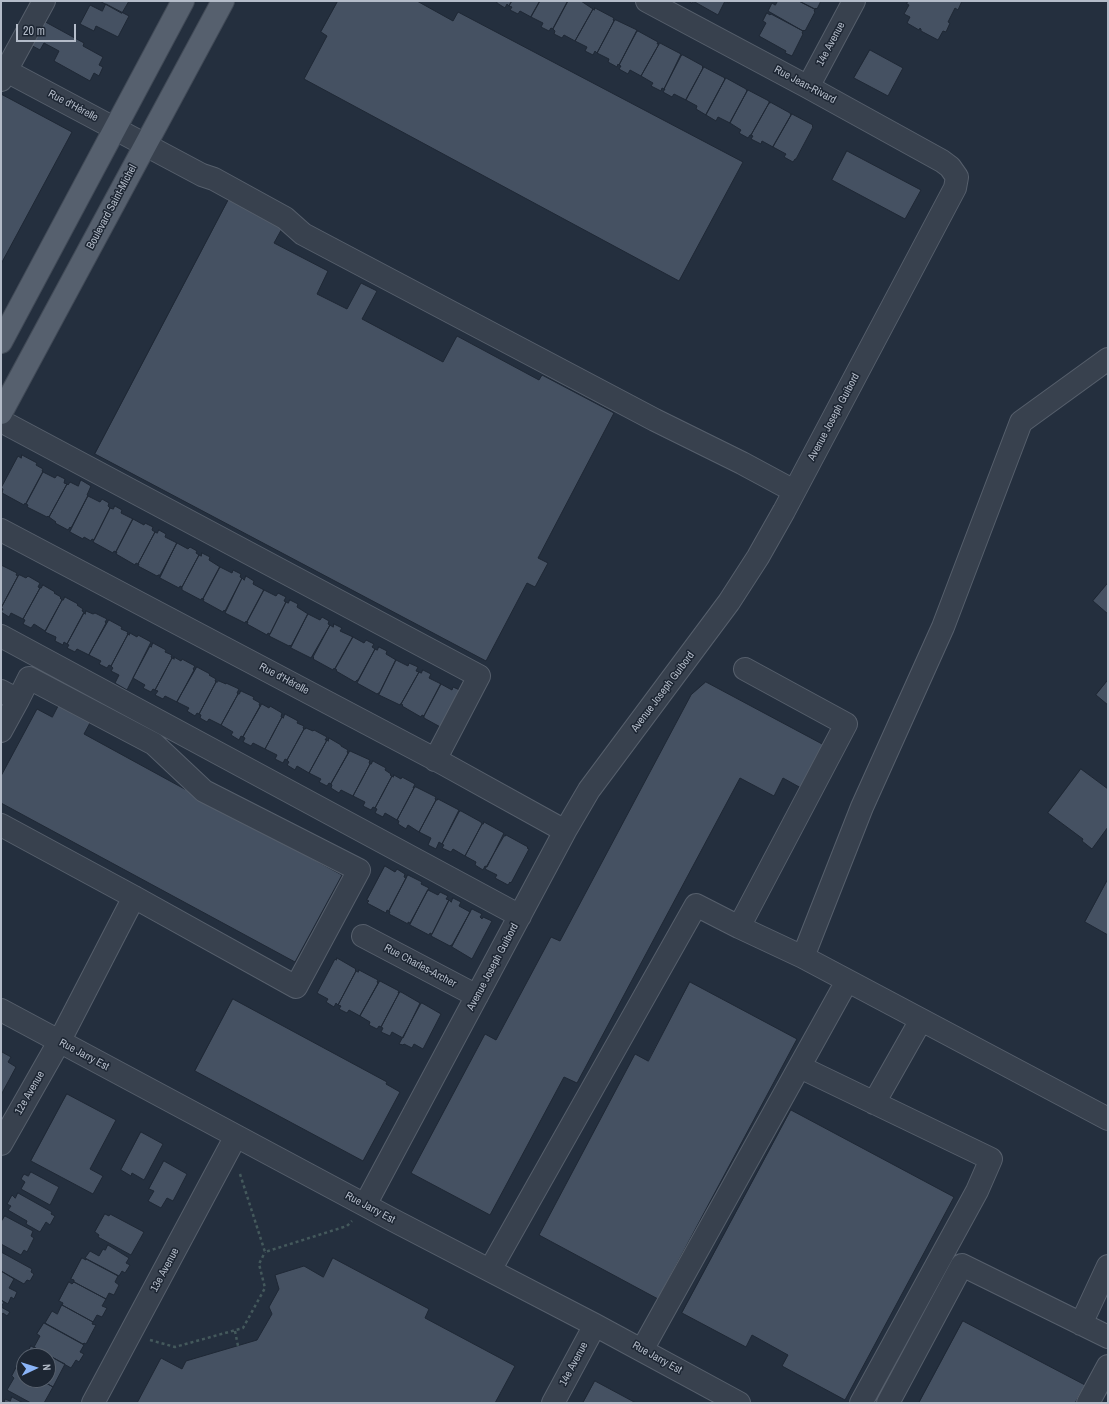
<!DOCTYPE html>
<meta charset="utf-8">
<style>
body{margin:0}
#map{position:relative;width:1109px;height:1404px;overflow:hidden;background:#242f3e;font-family:"Archivo Narrow",sans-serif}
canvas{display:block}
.frame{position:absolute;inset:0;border:2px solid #b4bcc9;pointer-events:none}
.north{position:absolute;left:16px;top:1348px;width:40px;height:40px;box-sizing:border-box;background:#1d2633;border:1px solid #59626f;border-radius:50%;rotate:86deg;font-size:11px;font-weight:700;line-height:16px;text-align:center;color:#b4bcc9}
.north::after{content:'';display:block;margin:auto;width:14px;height:18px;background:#8ab4f8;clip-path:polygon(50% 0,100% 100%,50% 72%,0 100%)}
.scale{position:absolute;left:16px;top:24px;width:60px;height:18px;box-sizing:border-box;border:2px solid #b4bcc9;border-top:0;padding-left:5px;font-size:12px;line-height:14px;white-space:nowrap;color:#b4bcc9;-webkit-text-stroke:3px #1d2633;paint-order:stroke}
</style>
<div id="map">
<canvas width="1109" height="1404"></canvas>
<div class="frame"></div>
<div class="north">N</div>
<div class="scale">20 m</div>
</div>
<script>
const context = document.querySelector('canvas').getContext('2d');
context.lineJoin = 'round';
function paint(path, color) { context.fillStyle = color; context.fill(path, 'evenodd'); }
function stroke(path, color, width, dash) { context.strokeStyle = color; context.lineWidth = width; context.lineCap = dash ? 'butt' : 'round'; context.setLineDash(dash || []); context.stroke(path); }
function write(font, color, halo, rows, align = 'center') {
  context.font = font + ' "Archivo Narrow",sans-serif'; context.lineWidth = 3; context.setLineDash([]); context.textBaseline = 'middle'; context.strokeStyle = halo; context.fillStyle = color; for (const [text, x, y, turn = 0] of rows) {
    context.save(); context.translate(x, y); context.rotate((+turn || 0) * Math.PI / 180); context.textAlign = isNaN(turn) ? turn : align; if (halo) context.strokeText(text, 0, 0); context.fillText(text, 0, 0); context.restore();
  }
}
const building = new Path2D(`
 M100 1H129L122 13Z
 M338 1H417L453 21 458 12 743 162 679 281 304 79 327 36 321 32Z
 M498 1H512L509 6 507 4 505 8 497 3Z
 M512 1H540L531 17 520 11 518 14 510 10 512 7 509 6Z
 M540 1H568L553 29 551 28 549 31 541 27 543 23 531 17Z
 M568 1H581L593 9 575 41 564 35 562 38 554 34 555 31 553 29Z
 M689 1H730L729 3 725 1 718 15 693 1 692 3Z
 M778 1H799L815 9 814 11 815 12 805 31 804 30 803 31 768 11 772 3 775 5Z
 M799 1H821L817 9 816 8 815 9Z
 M908 1H962L958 10 955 8 948 22 950 23 946 32 943 31 938 40 921 31V29L920 28 919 30 907 23 910 17 904 14 909 5 907 4Z
 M106 4 129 16 118 37 96 26 94 31 80 24 90 5 102 11Z
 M595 8 614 18 613 20 614 21 597 53 595 51 593 55 585 51 587 47 575 41 593 9 594 10Z
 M767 13 770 15 771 14 803 31 802 33 803 34 792 56 785 53 786 51 759 36 766 23 763 21Z
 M40 19 84 43 83 46 103 57 99 65 103 67 99 76 94 73 90 81 54 61 59 51 44 43 40 50 27 43Z
 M616 20 637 30 619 65 618 64 617 67 608 62 609 59 597 53 614 21Z
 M638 31 658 42 657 44H659L641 76 630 70 628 74 619 69 621 66 619 65 636 33Z
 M660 43 681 54 664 89 662 88 661 91 651 86 653 83 641 76 659 44Z
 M870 50 903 68 888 96 854 78Z
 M683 55 703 66 702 67 703 68 686 100 674 94 672 97 663 92 665 89H664L681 56Z
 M704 67 725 78 724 79H725L706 115 696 109 697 106 686 100Z
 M726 78 746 89 747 91 730 123 718 117 716 121 706 115Z
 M748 90 769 101V103L751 135H750L748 138 739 133 741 130 730 123Z
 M1 94 72 132 1 264Z
 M770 102 790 113 791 115 773 147 762 141 761 144 751 139 753 136 751 135 769 103H770Z
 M792 114 813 125 812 126 813 127 796 159H795L793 162 784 157 786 154 773 147Z
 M847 151 921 190 905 219 832 180Z
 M230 197 284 225 274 243 328 271 317 294 347 309 361 283 377 291 362 319 443 362 457 336 539 380 542 375 614 413 538 558 548 563 535 587 527 583 486 661 95 454Z
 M22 455 37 463 36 465 43 469 42 471 43 472 26 504 25 503 24 505 2 493 3 489 1 488 18 456 21 458Z
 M43 472 55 478 57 475 65 479 64 483 67 484 49 517 48 516 47 517 27 507 28 505 26 504Z
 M81 480 91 486 87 495 88 496 71 528 70 527 68 530 55 523 56 522 49 517 67 484 68 485 70 482 78 486Z
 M88 496 100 502 102 499 109 503 108 506 110 508 94 540 92 539 91 541 84 537 83 539 70 532Z
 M115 506 122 510 121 513 133 519 116 552 114 551 113 553 93 542 110 508 113 509Z
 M133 519 144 525 145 523 153 527 152 530 155 532 138 564 136 563 135 565 116 554 117 552H116Z
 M159 530 166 534 165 537 177 543 160 575H158L157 576 138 566 139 564H138L155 532 157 533Z
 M177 543 188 549 190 547 197 551 196 553 199 555 182 587 180 586 179 588 160 578Z
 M202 553 210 557 209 560 220 567 203 599 202 598 201 600 182 590V587L199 555 201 556Z
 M1 565 17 573 16 575 18 576 1 608Z
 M220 567 232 573 233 570 241 574 240 577 242 578 225 611 224 610 223 612 203 601 204 599H203Z
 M20 575 26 578 28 576 40 583 38 587 40 588 23 619 11 613 9 617 1 612 3 609 1 608 18 576Z
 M246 576 254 581 253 584 264 590 247 622 246 621 245 623 225 613 242 578 244 580Z
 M1108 583V614L1093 601Z
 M43 585 55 592 54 593 61 597 60 598 62 600 45 631 34 624 31 628 23 624 25 620 23 619 40 588H41Z
 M264 590 276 596 278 593 286 597 284 601 286 602 270 634 268 633 267 635 247 624 248 622H247Z
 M65 597 78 604 77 605 83 609 82 611 84 612 67 644 64 642 63 645 55 641 56 637 45 632 62 600H63Z
 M290 600 298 604 297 607 308 614 291 646 290 645 289 646 269 636 286 602 288 603Z
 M86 611 93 614 95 613 107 619 105 622 106 623 89 655 77 649 75 652 67 648 69 645 67 644 84 613 85 614Z
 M308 614 320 620 322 617 329 621 328 624 330 625 311 658 291 648Z
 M109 620 122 627 121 629 128 632 127 634H128L111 666 109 665 107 668 99 664 101 661 89 655Z
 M334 624 342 628 340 631 353 637 335 669 334 668 333 670 313 659 314 658 313 657 330 625 333 627Z
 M130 633 137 637 138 635 151 642 127 690 115 683 119 675 111 671 113 668 111 666 128 634 129 635Z
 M353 637 364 643 366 640 374 644 372 647 375 649 358 680H357L355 682 336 671 337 670 335 669Z
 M153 643 166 650 165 652 172 655 171 657 172 658 155 690 153 689 151 692 143 688 145 685 133 678 150 646 151 647Z
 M379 647 387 651 386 654 396 660 380 692 377 694 357 683 375 649 377 650Z
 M174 657 181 661 182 659 195 666 193 669 194 670 177 702 165 696 163 699 155 695 158 691 155 690 172 658 174 659Z
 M396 660 408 666 409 663 418 667 416 671 419 672 401 704H400V705L379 695Z
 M197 667 210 674 209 675 216 679 215 681 216 682 199 714 197 713 195 716 187 711 189 708 177 702Z
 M423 670 431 674 429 678 441 684 424 716 422 715 421 717 402 706 403 705 401 704 419 672 421 673Z
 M1108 680V705L1096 695Z
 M219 681 226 684V683L239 689 237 693 238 694 221 725 209 719 207 722 200 718 201 715 199 714 216 682H217Z
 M706 682 824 745 801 788 783 778 774 796 740 778 577 1083 564 1077 490 1215 411 1173 485 1034 496 1040 551 937 560 941 691 695Z
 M441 684 452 690 453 687 462 691 444 729 424 718V716Z
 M241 691 254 697 253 699 260 703 259 705 260 706 243 737 241 736 239 740 231 735 233 732 221 725 238 694H239Z
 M60 703 91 721 84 734 342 875 295 962 1 803V776L37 709 52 717Z
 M262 704 269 708 270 706 282 713 281 717H282L265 749 253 743 251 746 243 742 245 738 243 737Z
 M285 714 298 721 297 723 304 726 303 728 304 729 287 760 285 759 283 763 275 759 277 755 265 749 282 717 283 718Z
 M306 728 313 731 314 730 327 737 325 740H327L309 773 297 766 295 770 287 765 289 762 287 760 304 729H305Z
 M329 738 341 745V746L348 750 347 752 348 753 331 784 329 783 327 786 319 782 321 779 309 773 327 740 328 741Z
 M350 751 370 760 369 763 370 764 353 796 341 790 339 793 331 788 332 785 331 784Z
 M373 761 386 768 385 770 391 774 390 775 392 776 375 808 373 807 371 810 363 806 365 802 353 796 370 764H371Z
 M1081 769 1108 789V827L1092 849 1082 841 1083 839 1048 813Z
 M394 775 401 779 402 777 415 784 413 788H414L397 820 385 813 383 817 375 813 377 809 375 808 392 776 393 777Z
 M416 787 436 797 435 799 436 800 419 832 408 825 406 829 398 824 399 821 397 820 414 788Z
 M438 799 459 810 442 844 439 842 436 849 428 845 431 838 419 832 436 800H437Z
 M461 811 481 822 482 824 465 856 453 849 451 852 442 848 444 845 442 844 459 812Z
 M484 822 504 833 487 867 485 866 483 870 475 865 476 862 465 856 482 824H483Z
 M506 835 528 847 527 848 529 849 511 883 510 882 508 885 495 878 497 875 485 869 504 836H505Z
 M385 866 395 872 397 869 405 874 404 877 406 878 389 911 387 910 386 913 367 903 369 901 367 900Z
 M408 875 422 882 421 884 429 888 410 923 408 922V924L389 914 390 912 389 911Z
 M1108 879V935L1085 922Z
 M428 890 438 895 440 892 448 896 446 899 449 900 432 934 430 933 429 935 410 925Z
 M453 898 461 902 459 906 470 912 452 945H451L450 946 431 936 449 900 451 902Z
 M472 909 482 914 480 917 482 919 483 917 492 921 472 959 452 947Z
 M337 958 356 969 355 970 356 971 338 1005 336 1003 334 1007 326 1002 328 999 317 993 335 959 336 960Z
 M359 970 378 980 377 982 378 983 360 1016 349 1010 347 1013 339 1009 341 1006 338 1005 356 971 358 972Z
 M380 981 399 991 398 993H399L381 1027 379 1026 377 1029 369 1025 370 1022 360 1016Z
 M690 982 797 1039 658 1299 539 1235 635 1054 648 1061Z
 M401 992 420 1003 403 1038 392 1032 390 1036 381 1032 383 1028 381 1027 399 993Z
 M233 999 387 1082 386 1084 400 1092 363 1161 195 1071Z
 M422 1003 441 1014 423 1049 414 1044 412 1048 404 1044 403 1045 399 1044 420 1005Z
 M2 1052 11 1057 8 1062 16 1067 1 1095Z
 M67 1094 116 1120 90 1169 103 1176 93 1194 31 1161Z
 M791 1110 954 1197 845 1400 782 1366 788 1355 752 1335 746 1347 682 1313Z
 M141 1132 163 1144 144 1180 132 1173 131 1176 121 1170Z
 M164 1161 187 1174 173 1201 167 1198 161 1208 148 1201 154 1191 149 1189Z
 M31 1172 59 1187 50 1205 21 1189 25 1182 21 1179 24 1174 28 1176Z
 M18 1193 52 1212 51 1214 55 1216 50 1225 46 1222 40 1232 26 1224 27 1221 8 1210 11 1206 7 1204 12 1195 15 1198Z
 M105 1214 109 1216 110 1214 144 1232 131 1255 98 1237 99 1235 95 1232Z
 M5 1216 33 1231 31 1236 34 1238 27 1252 24 1250 21 1255 1 1244V1222Z
 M108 1245 129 1258 126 1263 130 1265 125 1273 122 1271 119 1276 85 1258 90 1251 99 1256 103 1249 105 1250Z
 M1 1252 32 1269 31 1272 34 1274 30 1281 27 1280 24 1284 1 1271Z
 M82 1258 86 1260V1259L118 1276 115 1282 119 1285 114 1295 109 1293 106 1299 74 1282V1280L71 1279Z
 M333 1258 429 1309 425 1318 515 1366 495 1403H137L161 1358 182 1369 186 1361 257 1340 272 1314 269 1307 279 1289 275 1275 304 1266 323 1277Z
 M1 1271 14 1279 9 1288 17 1292 14 1299 11 1297 8 1304 1 1300Z
 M69 1282 72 1284 74 1282 106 1299 102 1306 107 1308 102 1317 97 1315 93 1322 62 1305 63 1303 59 1301Z
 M1 1300 4 1302 1 1307 10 1312 7 1316 3 1313 1 1316Z
 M62 1305 93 1322 92 1324 96 1325 86 1344 84 1343 83 1344 45 1323 52 1311 57 1314Z
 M963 1321 1085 1385 1075 1403H919Z
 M44 1323 84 1345 80 1352 84 1354 79 1362 76 1360 71 1368 34 1347 40 1336 37 1334Z
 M31 1346 65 1364 53 1387 41 1380H48V1356H26Z
 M22 1357 24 1358V1371L19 1368 20 1366 18 1365Z
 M16 1368 24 1371V1380H41L53 1387 44 1403H31L7 1390 14 1378 12 1376Z
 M595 1381 636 1403H583Z
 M12 1397 23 1403H4L5 1399 10 1401Z`);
paint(building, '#455162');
stroke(building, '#1f2835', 1);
const minor = new Path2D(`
 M1 68 202 175 214 179 285 218 303 234 655 420 742 463 794 491
 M1 80 44 1
 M808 87 854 1
 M1108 359 1021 422 943 627 862 807 803 957 1108 1119
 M1 421 479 676 435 760
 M1 530 444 764 565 831
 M1 636 520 916
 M1 691 18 700 1 731
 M1 825 134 897 296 987 359 870 204 791 154 744 29 678 18 700
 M739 927 803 957
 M363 936 477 996
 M1 1010 391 1219 595 1325 739 1403
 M800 1067 991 1159 977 1191 861 1403
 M874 1103 921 1020
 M1 1144 59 1042 134 897
 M365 1205 565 831 589 790 729 602 758 557 784 511 955 188 957 177 950 167 942 161 808 87 647 1
 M490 1270 696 905 739 927 846 724 745 669
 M1081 1324 1108 1266
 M642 1350 847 981
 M93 1403 236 1136
 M553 1403 595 1325
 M888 1403 962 1265 1108 1337
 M1088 1403 1108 1366`);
const major = new Path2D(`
 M1 342 183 1
 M1 413 223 1`);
stroke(minor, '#565f6c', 24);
stroke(major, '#414a57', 24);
stroke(new Path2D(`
 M240 1174 265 1252 347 1226 352 1221
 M235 1331 238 1346
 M150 1340 175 1347 243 1328 265 1288 259 1264 265 1252`), '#44595c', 2.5, [3, 3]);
stroke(minor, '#38414e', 22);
stroke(major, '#56606e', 22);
write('11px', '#b4bcc9', '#1d2633', [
 ["14e Avenue",831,44,-62],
 ["Rue Jean-Rivard",805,85,28],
 ["Rue d'Hérelle",73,106,28],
 ["Boulevard Saint-Michel",112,207,-62],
 ["Avenue Joseph Guibord",834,417,-62],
 ["Rue d'Hérelle",284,679,28],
 ["Avenue Joseph Guibord",663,692,-53],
 ["Rue Charles-Archer",420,966,28],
 ["Avenue Joseph Guibord",493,967,-62],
 ["Rue Jarry Est",84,1055,28],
 ["12e Avenue",30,1093,-60],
 ["Rue Jarry Est",370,1208,28],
 ["13e Avenue",165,1270,-62],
 ["Rue Jarry Est",657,1358,29],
 ["14e Avenue",574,1364,-62]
]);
</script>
